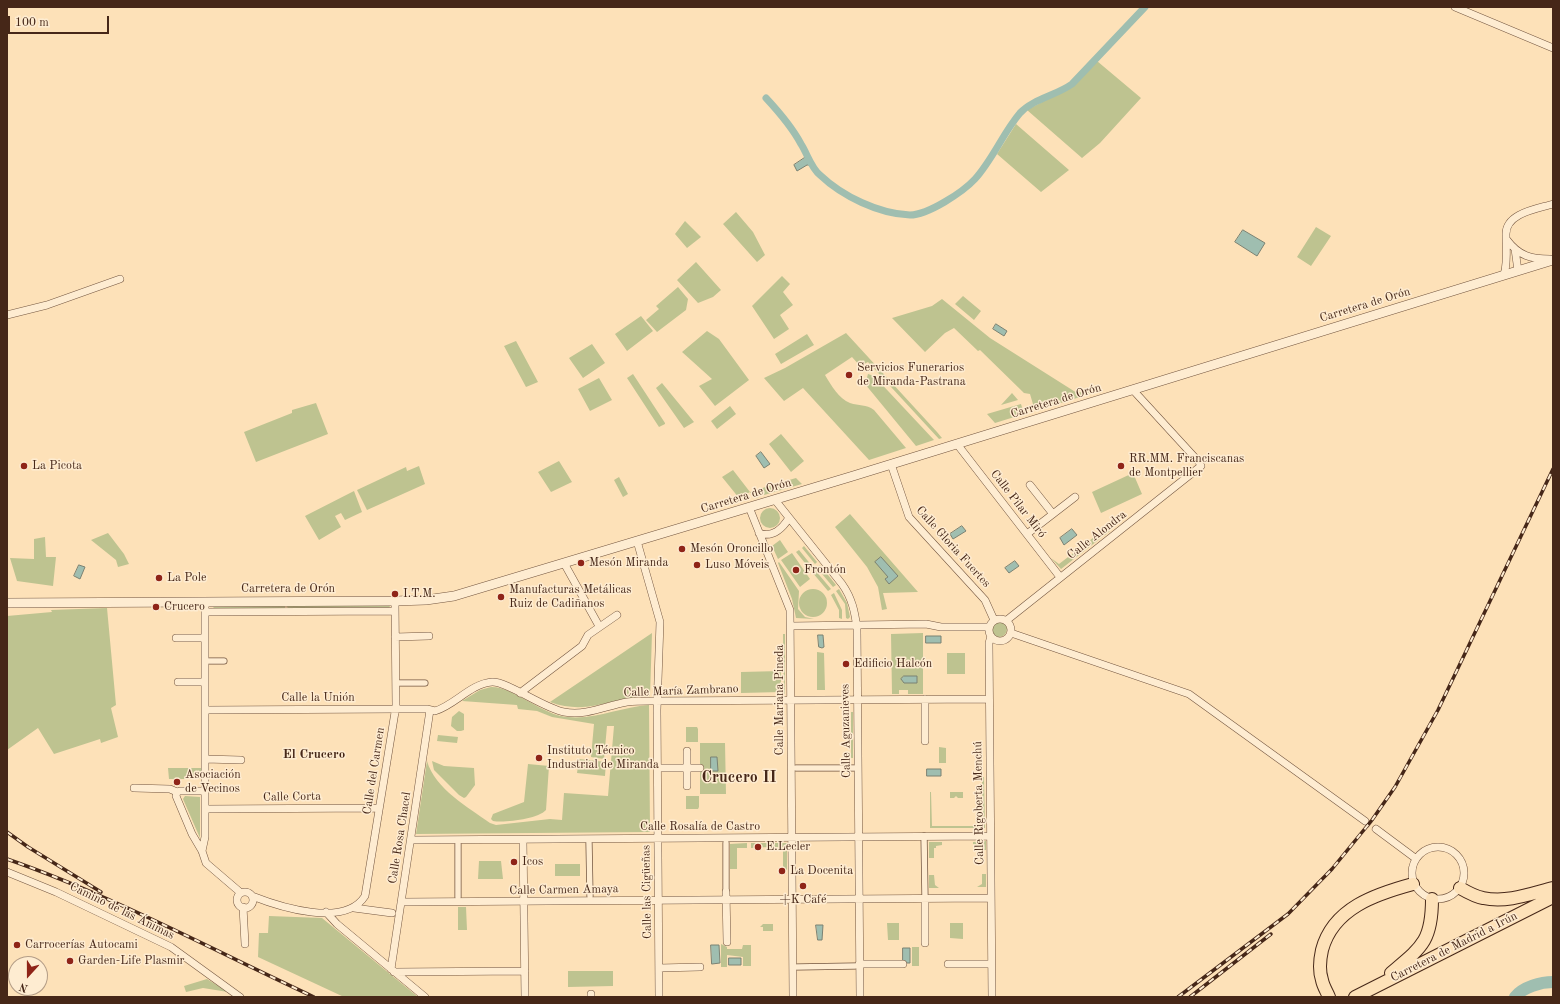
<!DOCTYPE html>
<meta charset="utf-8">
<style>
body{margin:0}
#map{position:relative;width:1560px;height:1004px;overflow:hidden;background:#fde1b8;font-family:"Old Standard TT",serif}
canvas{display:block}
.frame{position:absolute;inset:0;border:8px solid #462718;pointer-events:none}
.north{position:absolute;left:8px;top:956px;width:40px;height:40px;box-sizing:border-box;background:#feecd1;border:1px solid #b49d87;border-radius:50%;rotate:201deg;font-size:11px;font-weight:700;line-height:16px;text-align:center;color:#462718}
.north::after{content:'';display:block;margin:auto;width:14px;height:18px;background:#8f2418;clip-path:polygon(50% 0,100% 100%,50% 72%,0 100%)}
.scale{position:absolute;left:8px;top:16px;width:101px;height:18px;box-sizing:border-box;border:2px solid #462718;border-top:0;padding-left:5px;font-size:12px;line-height:14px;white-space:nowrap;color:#462718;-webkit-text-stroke:3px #feecd1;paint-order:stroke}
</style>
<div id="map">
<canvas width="1560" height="1004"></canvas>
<div class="frame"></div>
<div class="north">N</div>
<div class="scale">100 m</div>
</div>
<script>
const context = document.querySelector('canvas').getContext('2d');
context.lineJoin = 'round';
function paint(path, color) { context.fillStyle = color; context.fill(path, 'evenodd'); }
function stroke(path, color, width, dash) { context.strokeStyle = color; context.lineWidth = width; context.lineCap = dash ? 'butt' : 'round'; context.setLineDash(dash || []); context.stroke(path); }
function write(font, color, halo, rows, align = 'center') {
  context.font = font + ' "Old Standard TT",serif'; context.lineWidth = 3; context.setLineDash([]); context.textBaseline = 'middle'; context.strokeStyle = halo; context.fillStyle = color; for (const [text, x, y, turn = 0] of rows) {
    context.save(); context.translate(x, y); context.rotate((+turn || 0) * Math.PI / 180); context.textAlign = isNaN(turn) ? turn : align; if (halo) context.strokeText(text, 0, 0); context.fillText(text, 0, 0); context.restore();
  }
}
paint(new Path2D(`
 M1097 61 1141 98 1100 143 1082 158 1027 110 1067 89Z
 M1016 124 1069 170 1041 192 997 154Z
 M736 212 753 232 765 255 757 262 723 224Z
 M685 221 701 237 687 248 675 234Z
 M1316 227 1331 236 1311 266 1297 257Z
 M696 262 721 290 713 297 698 303 677 280Z
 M782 276 790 284 783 292 793 305 780 315 789 329 774 339 752 306Z
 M678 287 688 299 686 310 657 332 646 320 659 309 656 306Z
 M963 296 981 311 974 320 955 304Z
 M942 299 990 338 1077 393 1091 389 1093 393 1035 411 1030 394 1024 393 980 350 978 351 954 328 945 333 925 352 892 318 932 306Z
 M641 316 653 331 627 351 615 334Z
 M707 331 719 339 749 380 715 406 699 386 712 379 682 352Z
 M846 333 937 432 942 438 939 439 868 362 860 366 852 357 825 375C831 385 839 399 850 403 859 406 866 404 874 410L906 448 869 460 803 388 784 401 764 378 785 368Z
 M807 334 814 345 781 364 775 354Z
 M516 341 538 382 526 387 504 346Z
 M592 344 605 363 583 378 569 358Z
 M633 374 665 423V424L659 427 627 378Z
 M868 374 874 376 934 440 916 446 865 384Z
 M599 378 612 400 590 411 578 389Z
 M662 383 694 422 684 428 656 388Z
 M1012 393 1018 400 1001 405Z
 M316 403 328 434 256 462 244 432 292 413V410Z
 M1021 404 1024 414 995 423 987 414Z
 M730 406 736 414 717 429 711 421Z
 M781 434 804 461 791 472 769 444Z
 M559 461 572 482 551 492 538 472Z
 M419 466 425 484 367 510 357 490 406 467 407 471Z
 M733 470 750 492 754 491 759 497 755 498 750 492 739 498 722 477Z
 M1133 473 1142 494 1101 513 1092 492Z
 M619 477 628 494 623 497 614 480Z
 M796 478 802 484 764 495 759 489Z
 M354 491 362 512 345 520 341 513 335 516 341 527 319 540 305 516Z
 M760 518a10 10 0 1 1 20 0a10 10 0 1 1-20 0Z
 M850 514 918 592 883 593 887 609 882 610 878 587 867 567 835 527Z
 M1106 528 1110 531 1061 569 1051 558 1059 564Z
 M108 533 124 554 129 564 118 567 116 560 91 540Z
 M45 537 46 557H56L53 586 17 581 10 558 34 559V539Z
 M780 540 788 552 778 559 772 546Z
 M804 546 817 562 815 564 802 548Z
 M799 550 812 566 809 568 796 552Z
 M792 553 810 579 800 587 781 560Z
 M779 562 799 591 798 609 805 617 814 619 796 618 792 599 778 563Z
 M820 565 836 585 833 587 817 568Z
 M815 570 831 589 828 591 812 572Z
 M839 589 847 603 850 617 848 619 846 618 845 604 836 591Z
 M799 603a14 14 0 1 1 28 0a14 14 0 1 1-28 0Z
 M834 593 842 610V619L839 618V610L831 595Z
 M213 606H285V609H214Z
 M287 606H390L389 608 288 609Z
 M107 608 116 705 111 708 118 737 101 743 100 739 54 754 38 728 7 750V616L52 612 51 610Z
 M991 629a8 8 0 1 1 16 0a8 8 0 1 1-16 0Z
 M652 633 650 696C612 697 588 716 550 702Z
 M923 633V694H908V690H899V694H892L891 634Z
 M783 634H785V694H784Z
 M817 652 824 653 825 690H817Z
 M947 653H965V674H947Z
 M781 671V692L741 693V672Z
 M491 687C510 686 539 711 561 716 591 722 619 707 649 705L650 832 416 834 427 761C435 789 468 807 490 823L496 825 550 819 562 820 564 793 608 796 614 726H607L604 759 591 757 594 724 552 717 537 711 518 709 517 705 462 701 480 690Z
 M459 711 464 714V730L461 731H457L451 726 452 717Z
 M851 712H853V758H851Z
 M686 727H697L698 729V742H686Z
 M438 735 458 737 457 743 437 741Z
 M700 743H725L726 794H700Z
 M939 747 946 748V763H939Z
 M579 759 606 762 605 776 577 773Z
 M432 761 444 766 474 768 475 785 466 797 464 798 459 795 434 770Z
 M528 764 549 766 546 810C538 819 505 823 493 821L491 819 493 814 524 802Z
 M168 768H201V779H169Z
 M982 777H984L985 828H930V792H931L932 826H982Z
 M950 792H963V798H958L956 796 954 798H950Z
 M185 796 200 797V838L183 799Z
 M686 796H699V807L698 809H686Z
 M986 841V850H981L979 845 973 844V842Z
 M929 842H942V845L936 846V848H934V858H929Z
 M747 843V848H737V869H730V844Z
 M751 843H769L768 847 751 848Z
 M771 843H787V870H783V847H771Z
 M479 861H501L503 879H478Z
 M555 864H580V876H555Z
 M982 874H986V887H977L982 884Z
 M929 875H934L935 885 939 888H929Z
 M458 907H466L467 930H458Z
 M269 916 322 918 418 997H344L258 957 259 933H268Z
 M887 923H899V940H888Z
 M950 923H963V939L950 938Z
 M763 924H773V931H763V927H760Z
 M721 944 727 947V949H742L743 945H751V966H743V957L727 955V967H721Z
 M912 947H919V966H912Z
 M568 971H613V986L568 987Z
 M207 979 228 992 203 988 186 992 184 986Z`), '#bec390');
const water = new Path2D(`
 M806 157 811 165H807L797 171 794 165Z
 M1243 230 1265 243 1257 256 1235 242Z
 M996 324 1007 331 1004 336 993 329Z
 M761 452 770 464 764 468 756 456Z
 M962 526 966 531 953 539 950 534Z
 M1072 529 1077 535 1064 545 1060 538Z
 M881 557 898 576 889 584 885 579 888 577 875 562Z
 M1015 561 1019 566 1009 573 1005 568Z
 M79 565 85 567 80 579 74 576Z
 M818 635H823L824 647 822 648 819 647Z
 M926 636H941V643H926Z
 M904 676H917V683H904L901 679Z
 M711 757H717L718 771H711Z
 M927 769H941V776H927Z
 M816 925H823L822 940H818Z
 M711 945H719L720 963 712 964Z
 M903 948H910V963H903Z
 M729 958H741V965H729Z`);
paint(water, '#9fbeb0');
stroke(water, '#7b8273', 1);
stroke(new Path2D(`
 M766 98C779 112 792 127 801 144 807 153 811 168 820 175 842 196 879 214 910 215 928 215 963 192 975 179 993 159 1003 133 1020 113 1033 99 1057 95 1072 84L1145 7`), '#9fbeb0', 7);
stroke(new Path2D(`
 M1515 997C1523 987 1541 982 1553 982`), '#9fbeb0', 12);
stroke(new Path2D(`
 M1365 821 1376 829`), '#d8bc98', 7, [7, 3.5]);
const pedestrian = new Path2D(`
 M209 661H224
 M399 683H425
 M796 768H854
 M924 836 925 898
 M589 843 590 896
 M726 843V892
 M458 844V897
 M797 967 855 966`);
const minor = new Path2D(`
 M1455 7 1553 48
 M1507 240C1519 256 1531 259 1550 259
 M1515 249 1518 271
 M1504 275C1508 261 1506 249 1506 234 1506 213 1537 209 1553 204
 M7 315 47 305 120 279
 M957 444 1060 577
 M891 464 909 517 985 600 994 620
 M1030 485 1053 514
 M775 500 842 584C852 598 855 612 857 629L860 997
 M749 507 790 610 793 997
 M759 533C773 538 782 529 789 518
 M1027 534 1075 497
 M637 541 660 622 657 710 659 997
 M564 563 599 626
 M205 612 395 611
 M989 630a11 11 0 1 1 22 0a11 11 0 1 1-22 0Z
 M1007 620 1201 466 1199 462 1133 390
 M791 626 926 624 941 627H989
 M1011 633 1189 694 1365 821
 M991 636 989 643 992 997
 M395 637 429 636
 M176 638H205
 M178 682H205
 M520 693 582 646 588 635 617 615
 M925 699V741
 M205 710 399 709H427L435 711C455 705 470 684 492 682 507 681 543 708 564 712 587 716 605 706 627 702 635 701 643 701 651 701L989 699
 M687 751V786
 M205 759 241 760
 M657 768H700
 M134 788 170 789 177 792
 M205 791H180L177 792 176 796 192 834 202 851 206 863 241 893
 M205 809 379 808
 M1376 829 1415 858
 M411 840 990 836
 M523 840 525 997
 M1412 873a26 26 0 1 1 52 0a26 26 0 1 1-52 0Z
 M202 851 205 837V602
 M7 872 56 892 171 947 240 997
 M726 892 727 942
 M237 900a8 8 0 1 1 16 0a8 8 0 1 1-16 0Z
 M252 896C280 907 345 928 365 896L396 706 395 601
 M925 898V943
 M401 902 991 898
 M243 907 245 944
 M354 908 392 913
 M326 912 337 924 425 997
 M859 964H903
 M948 964H991
 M659 968 700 967
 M391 969 430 710
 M394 972 525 971
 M591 994V997`);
const tertiary = new Path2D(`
 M7 603 395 601 426 600 454 596 853 476 1553 260`);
const trunk = new Path2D(`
 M1460 888C1467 892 1476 897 1483 898 1507 903 1530 894 1553 888
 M1391 973C1422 947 1432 941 1432 899
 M1329 997C1327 992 1323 986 1322 980 1319 971 1320 959 1322 950 1333 908 1376 894 1413 884
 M1355 997 1553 897`);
stroke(pedestrian, '#745640', 7);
stroke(minor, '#745640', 8);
stroke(tertiary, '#745640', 10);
stroke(trunk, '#462718', 14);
stroke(pedestrian, '#feecd1', 5.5);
stroke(minor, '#feecd1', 7);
stroke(tertiary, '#feecd1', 9);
stroke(trunk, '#fde1b8', 12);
const rail = new Path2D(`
 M7 832 28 847 101 892
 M7 859C113 896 213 950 314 997
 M1178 997 1288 914 1332 869 1372 820 1395 787 1438 710 1553 469
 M1190 997 1271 934`);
stroke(rail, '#462718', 3.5);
stroke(rail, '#feecd1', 2, [6]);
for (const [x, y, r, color] of [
 [849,375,4,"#8f2418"],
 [24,466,4,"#8f2418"],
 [1121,466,4,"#8f2418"],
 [682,549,4,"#8f2418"],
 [581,563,4,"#8f2418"],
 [697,565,4,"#8f2418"],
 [796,570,4,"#8f2418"],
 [159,578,4,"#8f2418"],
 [395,594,4,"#8f2418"],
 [501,597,4,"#8f2418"],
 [156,607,4,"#8f2418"],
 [846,664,4,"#8f2418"],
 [539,758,4,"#8f2418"],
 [177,782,4,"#8f2418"],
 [758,847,4,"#8f2418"],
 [514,862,4,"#8f2418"],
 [782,871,4,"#8f2418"],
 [803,886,4,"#8f2418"],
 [17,945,4,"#8f2418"],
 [70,961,4,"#8f2418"]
]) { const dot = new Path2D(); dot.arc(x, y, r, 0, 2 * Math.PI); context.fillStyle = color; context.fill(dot); stroke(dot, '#feecd1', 1.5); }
write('12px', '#462718', '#feecd1', [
 ["Carretera de Orón",1365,305,-17],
 ["Carretera de Orón",1056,401,-17],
 ["Carretera de Orón",746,496,-17],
 ["Calle Pilar Miró",1018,504,52],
 ["Calle Alondra",1097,535,-38],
 ["Calle Gloria Fuertes",953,547,48],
 ["Carretera de Orón",288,589],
 ["Calle María Zambrano",681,691,-2],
 ["Calle la Unión",318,698],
 ["Calle Mariana Pineda",780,700,-90],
 ["Calle Aguzanieves",846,731,-91],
 ["Calle del Carmen",374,771,-81],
 ["Calle Corta",292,797,-1],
 ["Calle Rigoberta Menchú",979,803,-91],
 ["Calle Rosalía de Castro",700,827],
 ["Calle Rosa Chacel",400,838,-81],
 ["Calle Carmen Amaya",564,890,-1],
 ["Calle las Cigüeñas",647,892,-91],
 ["Camino de las Ánimas",122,911,26],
 ["Carretera de Madrid a Irún",1454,947,-27]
]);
write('12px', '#462718', '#feecd1', [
 ["Servicios Funerarios",857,368],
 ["de Miranda-Pastrana",857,382],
 ["RR.MM. Franciscanas",1129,459],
 ["de Montpellier",1129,473],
 ["La Picota",32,466],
 ["Mesón Oroncillo",690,549],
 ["Mesón Miranda",589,563],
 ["Luso Móveis",705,565],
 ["Frontón",804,570],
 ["La Pole",167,578],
 ["Manufacturas Metálicas",509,590],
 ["Ruiz de Cadiñanos",509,604],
 ["I.T.M.",403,594],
 ["Crucero",164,607],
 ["Edificio Halcón",854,664],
 ["Instituto Técnico",547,751],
 ["Industrial de Miranda",547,765],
 ["Asociación",185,775],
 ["de Vecinos",185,789],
 ["E.Lecler",766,847],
 ["Icos",522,862],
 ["La Docenita",790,871],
 ["+K Café",803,900,"center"],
 ["Carrocerías Autocami",25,945],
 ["Garden-Life Plasmir",78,961]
], 'left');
write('bold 13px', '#462718', '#feecd1', [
 ["El Crucero",314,755]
]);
write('bold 16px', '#462718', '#feecd1', [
 ["Crucero II",739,778]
]);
</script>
